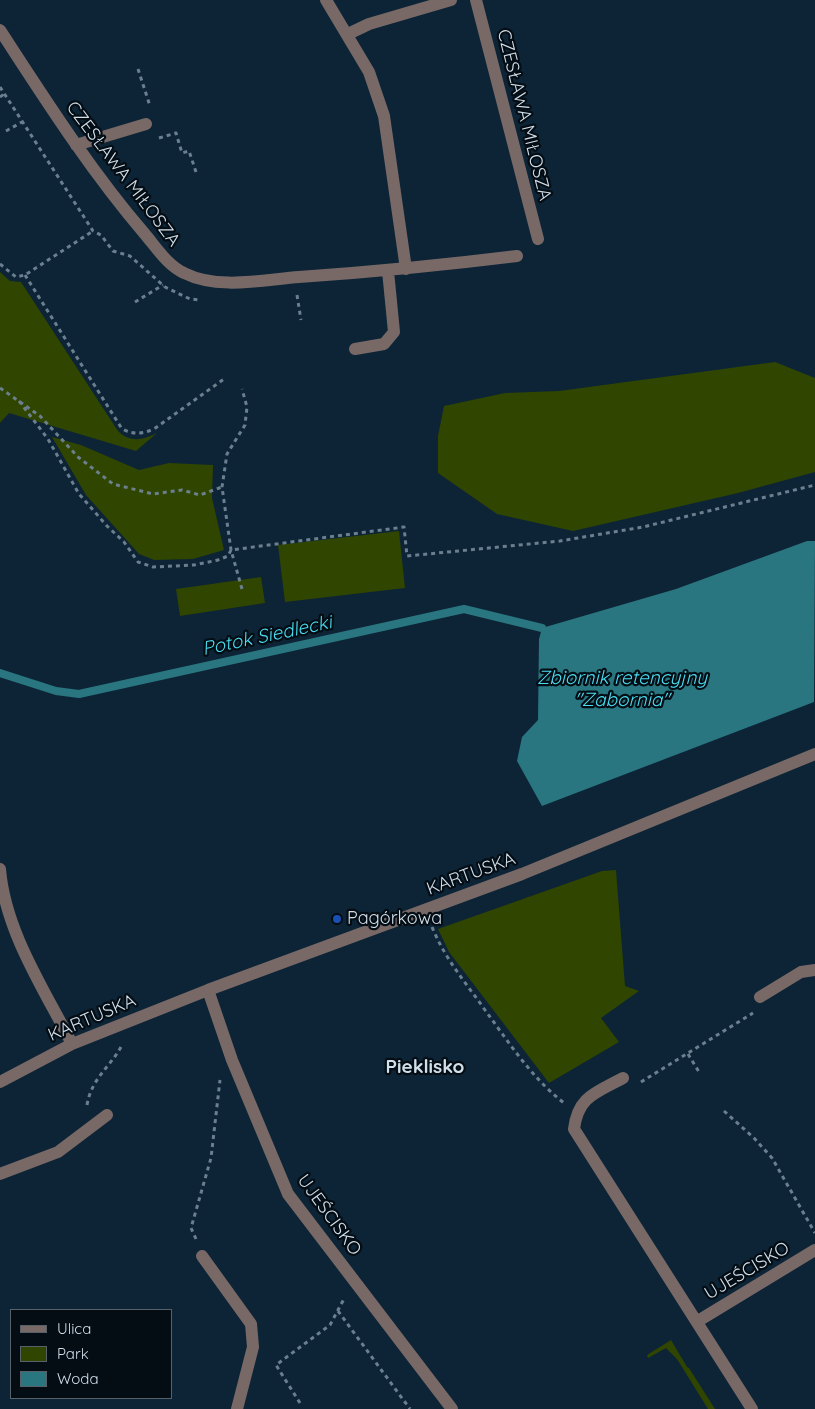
<!DOCTYPE html>
<meta charset="utf-8">
<style>
body{margin:0}
#map{position:relative;width:815px;height:1409px;overflow:hidden;background:#0d2436;font-family:Quicksand,sans-serif}
canvas{display:block}
.legend{position:absolute;left:10px;top:1309px;width:162px;height:90px;box-sizing:border-box;background:#040d14;border:1px solid #56616a;margin:0;padding:6px 9px;list-style:none;font-size:15px;color:#d1dfeb}
.legend li{display:flex;align-items:center;gap:10px;height:25px}
.legend b{width:25px;border:1px solid #56616a}
</style>
<div id="map">
<canvas width="815" height="1409"></canvas>
<ul class="legend">
<li><b style="height:6px;background:#786967"></b>Ulica</li>
<li><b style="height:14px;background:#2f4500"></b>Park</li>
<li><b style="height:14px;background:#297680"></b>Woda</li>
</ul>
</div>
<script>
const context = document.querySelector('canvas').getContext('2d');
context.lineJoin = 'round';
function paint(path, color) { context.fillStyle = color; context.fill(path, 'evenodd'); }
function stroke(path, color, width, dash) { context.strokeStyle = color; context.lineWidth = width; context.lineCap = dash ? 'butt' : 'round'; context.setLineDash(dash || []); context.stroke(path); }
function write(font, color, halo, rows, align = 'center') {
  context.font = font + ' Quicksand,sans-serif'; context.lineWidth = 4.5; context.setLineDash([]); context.textBaseline = 'middle'; context.strokeStyle = halo; context.fillStyle = color; for (const [text, x, y, turn = 0] of rows) {
    context.save(); context.translate(x, y); context.rotate((+turn || 0) * Math.PI / 180); context.textAlign = isNaN(turn) ? turn : align; if (halo) context.strokeText(text, 0, 0); context.fillText(text, 0, 0); context.restore();
  }
}
paint(new Path2D(`
 M0 272 10 281 21 282 118 431C130 443 143 440 157 433L136 451 9 413 0 423Z
 M775 362 815 378V472L738 493 573 531 497 514 438 473V436L444 406 505 393 559 391Z
 M52 437 81 445 139 470 169 463 213 465 212 498 224 550 193 559 154 560 139 554 86 495Z
 M399 531 405 588 285 602 278 545Z
 M261 577 265 603 180 616 176 589Z
 M616 870 625 986 639 991 601 1018 619 1042 549 1083 449 952 438 929 602 871Z
 M671 1340 687 1367 689 1368 715 1409H708L677 1359 666 1348 648 1358 647 1355Z`), '#2f4500');
paint(new Path2D(`
 M807 541H815L814 702 542 806 517 761 522 737 538 720 539 639 542 628 676 589Z`), '#297680');
stroke(new Path2D(`
 M0 673 56 691 79 694 464 609 542 628`), '#297680', 8);
stroke(new Path2D(`
 M138 69 150 106
 M0 87 93 231 101 235 113 251 130 256 165 287 190 299 201 300
 M0 97 4 94
 M6 131 22 122
 M159 138 176 133 182 153 189 151 196 172
 M0 264 16 277 25 275 93 231
 M25 275 122 429C134 435 141 434 154 429L224 379
 M297 295 301 320
 M135 302 163 285
 M0 388 40 416 78 457 113 484 153 494 182 490 200 495 222 487
 M19 401 48 439 79 494 107 526 124 542 138 562 153 567 194 565 218 560 228 556 231 550 404 527 407 556 560 541 643 527 815 485
 M242 589 231 550 222 487 227 454 245 425 247 407 242 389
 M432 927C445 959 466 983 485 1010 509 1043 532 1078 564 1103
 M688 1054 699 1072
 M641 1082 753 1013
 M87 1105C92 1077 110 1068 122 1045
 M724 1111 754 1138 772 1158 815 1233
 M196 1239 191 1228 211 1158 220 1080
 M338 1311 410 1409
 M300 1403 276 1365 330 1325 345 1297`), '#6c7f8e', 3, [4, 4]);
stroke(new Path2D(`
 M326 0 369 72 384 116 406 269
 M476 0 538 239
 M0 30C45 99 90 170 144 233 156 247 167 265 184 273 218 290 262 280 299 277 372 272 444 265 517 256
 M348 34 369 24 451 0
 M76 145 146 124
 M355 349 384 344 394 332 388 271
 M0 869C5 931 44 989 72 1044
 M208 990 232 1060 288 1194 452 1409
 M760 997 801 972 815 970
 M623 1078C596 1093 578 1096 574 1129L752 1409
 M0 1082 72 1044 208 990 522 874 815 754
 M0 1174 58 1152 107 1115
 M202 1256 251 1324 253 1347 237 1409
 M698 1321 815 1250`), '#786967', 12);
for (const [x, y, r, color] of [
 [337,919,5,"#1a4fb4"]
]) { const dot = new Path2D(); dot.arc(x, y, r, 0, 2 * Math.PI); context.fillStyle = color; context.fill(dot); stroke(dot, '#040d14', 2); }
write('18px', '#d1dfeb', '#040d14', [
 ["CZESŁAWA MIŁOSZA",524,115,76],
 ["CZESŁAWA MIŁOSZA",123,174,53],
 ["KARTUSKA",471,874,-20],
 ["KARTUSKA",92,1018,-23],
 ["UJEŚCISKO",329,1215,54],
 ["UJEŚCISKO",747,1271,-31]
]);
write('18px', '#d1dfeb', '#040d14', [
 ["Pagórkowa",347,919]
], 'left');
write('italic 19px', '#4addf1', '#040d14', [
 ["Potok Siedlecki",267,636,-12],
 ["Zbiornik retencyjny",622,678],
 ["\"Zabornia\"",622,700]
]);
write('bold 19px', '#d1dfeb', '#040d14', [
 ["Pieklisko",425,1067]
]);
</script>
